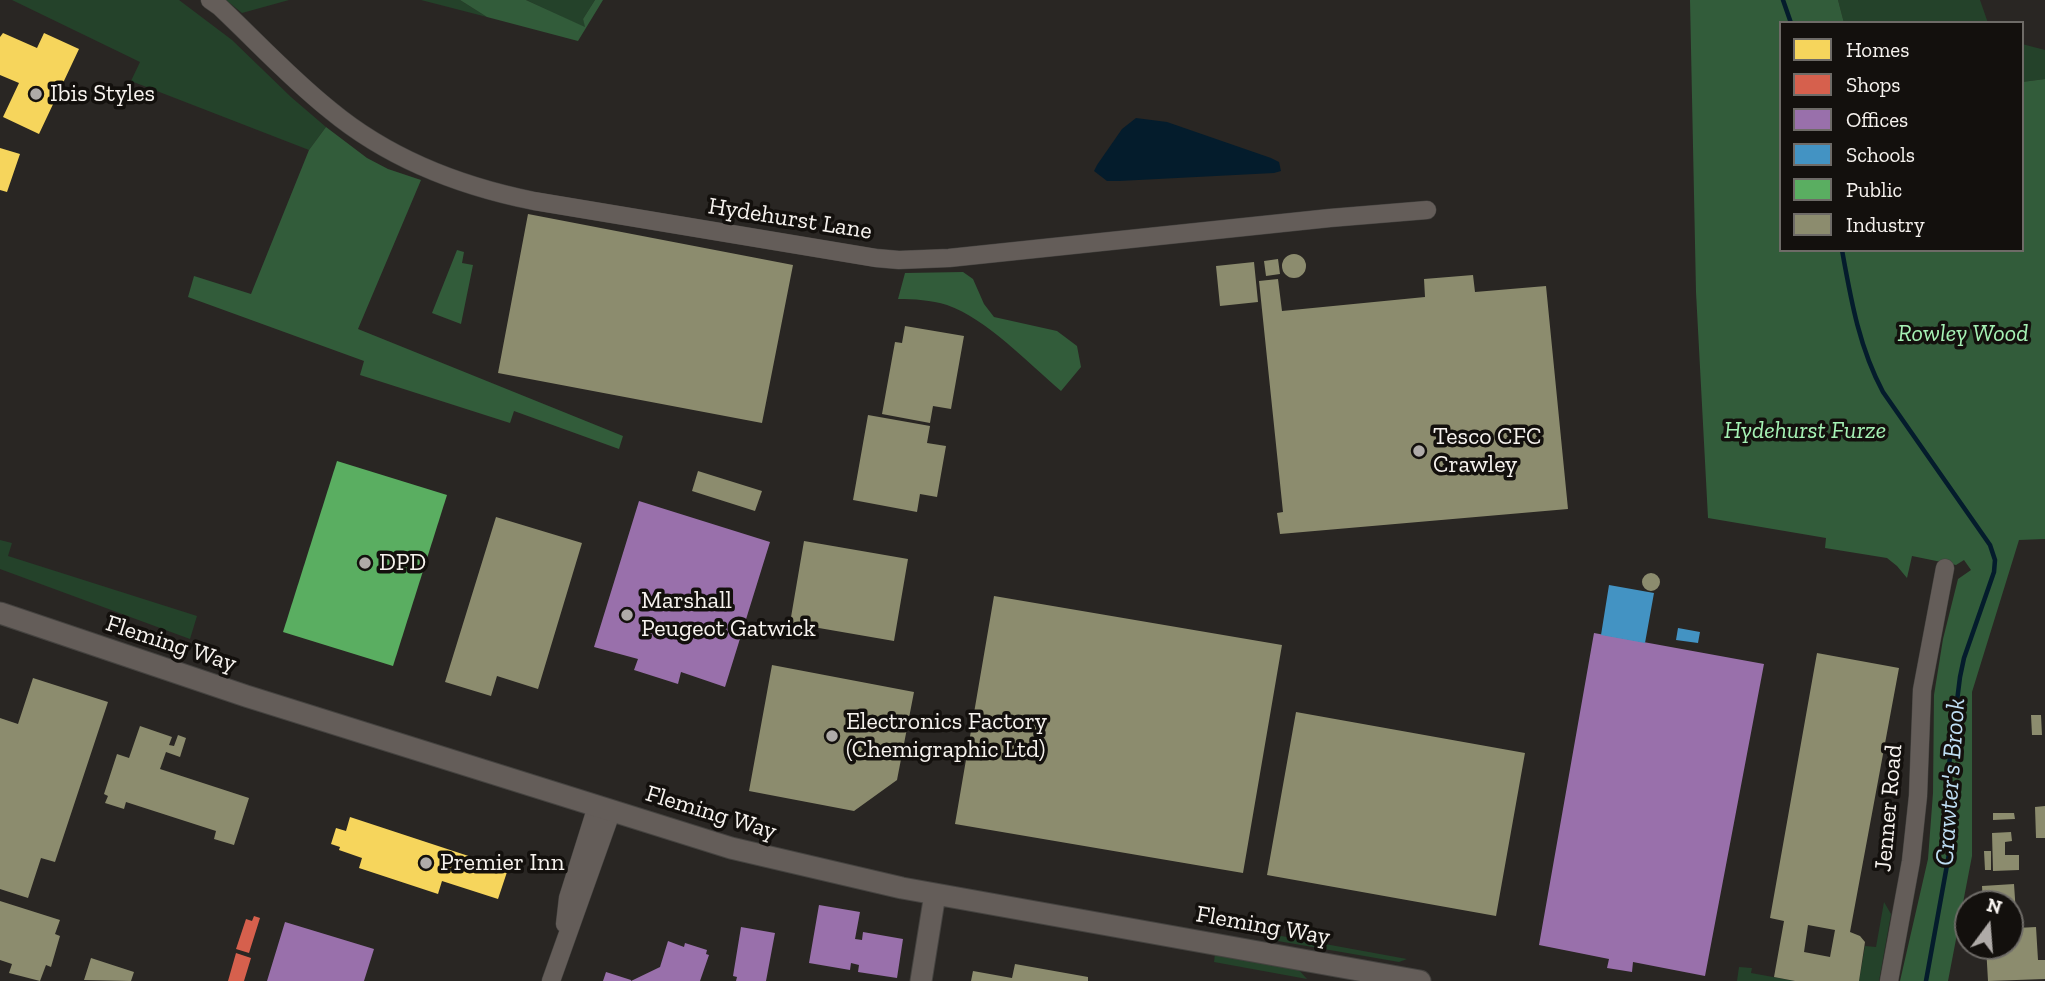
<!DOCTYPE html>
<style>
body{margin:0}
#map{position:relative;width:2045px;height:981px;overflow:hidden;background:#292623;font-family:"Zilla Slab",serif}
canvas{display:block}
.legend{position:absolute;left:1779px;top:21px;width:245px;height:231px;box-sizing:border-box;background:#13100d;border:2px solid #6e6b67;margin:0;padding:9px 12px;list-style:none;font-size:21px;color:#f7f3ef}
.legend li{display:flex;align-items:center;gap:14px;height:35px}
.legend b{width:35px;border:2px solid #6e6b67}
.north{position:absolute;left:1954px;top:890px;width:70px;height:70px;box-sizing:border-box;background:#13100d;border:2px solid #6e6b67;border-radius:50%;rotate:16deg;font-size:19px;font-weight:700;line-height:28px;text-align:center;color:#f7f3ef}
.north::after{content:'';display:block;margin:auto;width:24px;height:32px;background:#afaba8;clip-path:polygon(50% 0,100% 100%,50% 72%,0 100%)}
</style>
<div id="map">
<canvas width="2045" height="981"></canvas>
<ul class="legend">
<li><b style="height:19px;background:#f6d55c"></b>Homes</li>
<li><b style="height:19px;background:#d6604d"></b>Shops</li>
<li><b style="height:19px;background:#9970ab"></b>Offices</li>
<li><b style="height:19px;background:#4393c3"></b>Schools</li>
<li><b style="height:19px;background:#5aae61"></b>Public</li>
<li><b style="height:19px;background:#8c8c6e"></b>Industry</li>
</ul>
<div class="north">N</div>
</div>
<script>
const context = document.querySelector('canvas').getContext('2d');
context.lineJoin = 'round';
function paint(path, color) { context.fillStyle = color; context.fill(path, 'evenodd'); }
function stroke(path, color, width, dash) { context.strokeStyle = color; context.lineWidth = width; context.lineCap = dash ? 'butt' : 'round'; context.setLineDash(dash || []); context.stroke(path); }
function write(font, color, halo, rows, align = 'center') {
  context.font = font + ' "Zilla Slab",serif'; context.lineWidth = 7; context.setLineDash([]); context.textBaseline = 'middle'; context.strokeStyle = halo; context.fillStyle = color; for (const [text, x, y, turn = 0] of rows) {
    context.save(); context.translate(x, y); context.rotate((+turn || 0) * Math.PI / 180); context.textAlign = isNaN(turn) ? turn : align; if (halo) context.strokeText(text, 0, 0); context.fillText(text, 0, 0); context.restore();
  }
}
paint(new Path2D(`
 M12 0H179L232 40 291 97 326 127 309 150 131 81 140 62Z
 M226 0H289L242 13Z
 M421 0H460L487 17Z
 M526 0H595L583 19 586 28Z
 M1838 0H1980L1988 23H1844Z
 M2022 44 2045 50V79L2022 82Z
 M0 540 12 543 8 556 197 616 190 639 0 569Z
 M1884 902 1891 914 1879 981H1859L1865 946 1876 947Z
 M1265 933 1407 959 1399 962 1272 940 1267 938Z
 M1215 954 1298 969 1307 979 1214 962Z
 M1739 967 1752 968 1751 973 1795 981H1737Z`), '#24422a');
paint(new Path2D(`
 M460 0H526L585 27 583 19 595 0H603L578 41 487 17Z
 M1690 0H1838L1844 23H1781V250H2022V82L2045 79V539L2019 540 1972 692V856L1948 981H1900L1928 859 1933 793 1934 695 1943 639 1958 579 1971 570 1964 560 1956 565 1912 556 1907 578 1897 566 1887 558 1825 548 1826 538 1708 518 1696 292Z
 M326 127 367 158 388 169 421 180 358 329 623 436 619 449 514 411 510 423 360 375 364 361 188 297 194 276 251 294 309 150Z
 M457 250 464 252 462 263 473 265 461 324 432 313Z
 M963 272 973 279 984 304 994 317 1057 331 1077 346 1081 367 1061 391C1028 363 987 319 947 305 931 300 914 299 898 299L905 273Z`), '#325c3a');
paint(new Path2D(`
 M1136 118 1167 122 1271 158 1279 162 1281 171 1274 173 1119 181H1107L1094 171 1097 165 1122 129Z`), '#041c2c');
paint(new Path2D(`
 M3 33 37 48 44 33 79 49 39 134 3 117 19 83 0 75V37Z
 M0 148 20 154 7 192 0 190Z
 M350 817 508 869 498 899 442 881 438 894 359 868 362 858 339 850 340 847 331 844 336 828 346 831Z`), '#f6d55c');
paint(new Path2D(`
 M254 916 260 918 249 953 236 949 246 919 252 921Z
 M236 953 251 958 244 981H228Z`), '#d6604d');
paint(new Path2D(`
 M639 501 770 542 725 687 681 672 678 684 634 670 638 659 594 647Z
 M1594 633 1764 664 1705 976 1633 962 1632 972 1607 968 1609 959 1539 945Z
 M819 905 860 912 855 939 862 940 863 932 903 939 897 978 858 972 859 965 851 963 850 970 809 963Z
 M285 922 374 949 364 981H267Z
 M741 927 775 933 766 981H736L737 977 733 976Z
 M668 941 684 947 685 943 707 950 706 954 709 955 700 981H631L660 967Z
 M606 972 631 980V981H603Z`), '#9970ab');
paint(new Path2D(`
 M1609 585 1654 593 1645 643 1601 635Z
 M1678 628 1700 632 1698 643 1676 640Z`), '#4393c3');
paint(new Path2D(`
 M337 461 447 495 393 666 283 632Z`), '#5aae61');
paint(new Path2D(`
 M528 214 793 265 762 423 498 373Z
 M1282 266a12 12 0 1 1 24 0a12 12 0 1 1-24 0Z
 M1278 259 1280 274 1266 276 1264 261Z
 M1254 262 1258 302 1220 306 1216 266Z
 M1473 275 1475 292 1546 286 1568 509 1280 534 1277 513 1283 512 1259 281 1278 279 1282 311 1425 297 1424 279Z
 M905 326 964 336 951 409 933 406 930 423 882 414 895 342 902 343Z
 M868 415 930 426 927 443 946 446 937 497 920 494 917 512 853 500Z
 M698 471 762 491 755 511 692 491Z
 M496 517 582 543 538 689 497 676 491 696 445 682Z
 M804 541 908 559 894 641 790 623Z
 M1642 582a9 9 0 1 1 18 0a9 9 0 1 1-18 0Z
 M994 596 1282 645 1243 873 955 824Z
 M1817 653 1899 668 1850 932 1860 936 1865 942 1859 981H1795L1774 977 1784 921 1770 918ZM1808 925 1835 930 1830 957 1804 952Z
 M772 665 914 692 897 780 854 811 749 791Z
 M33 678 108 702 55 862 41 858 28 898 0 889V718L18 724Z
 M1296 712 1525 753 1496 916 1267 875Z
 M2031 715H2041L2042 735H2032Z
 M140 726 172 737 169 745 174 746 178 735 186 738 180 757 166 752 160 769 249 798 234 845 214 839 216 831 126 802 124 809 105 803 108 796 104 794 117 754 129 758Z
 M2045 806V838H2036L2035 807Z
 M1993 813H2014L2015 819 1993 820Z
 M2011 832 2012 841 2005 842V855H2019V870L1993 871 1992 833Z
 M1984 851H1991V870H1985Z
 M2014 884 2017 928 2036 927 2038 960H2045V979L1988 981 1986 946H2010V904H1983L1982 886Z
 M0 901 60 920 55 934 60 936 51 967 46 965 40 981 9 973 12 964 0 960Z
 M91 958 134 972 131 981 84 980Z
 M1015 964 1088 977V981H971L973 971 1012 978Z`), '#8c8c6e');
stroke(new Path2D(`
 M1783 0 1791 23
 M1842 250C1851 300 1859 347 1883 392L1990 545 1995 560 1994 572 1964 658 1960 677 1949 765 1951 843 1926 981`), '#041c2c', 4.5);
const minor = new Path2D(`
 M210 0 220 7C256 41 291 79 330 110 389 159 459 186 534 201L876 258 899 260 949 258 1330 218 1427 210
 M565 924 568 898 597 806
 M551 981 612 810
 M1889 981 1911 861 1918 796 1922 690 1945 568`);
const tertiary = new Path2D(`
 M0 613 246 696 731 848 902 888 1420 981
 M921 981 935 894`);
stroke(minor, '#454340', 19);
stroke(tertiary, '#454340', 23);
stroke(minor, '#645d59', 18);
stroke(tertiary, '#645d59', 21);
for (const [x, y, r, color] of [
 [36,94,7,"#afaba8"],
 [1419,451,7,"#afaba8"],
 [365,563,7,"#afaba8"],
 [627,615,7,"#afaba8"],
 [832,736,7,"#afaba8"],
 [426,863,7,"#afaba8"]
]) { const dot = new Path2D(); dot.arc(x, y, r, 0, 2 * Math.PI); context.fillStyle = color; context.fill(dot); stroke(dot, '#13100d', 2.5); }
write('24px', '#f7f3ef', '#13100d', [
 ["Ibis Styles",50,94],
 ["Tesco CFC",1433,437],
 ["Crawley",1433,465],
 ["DPD",379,563],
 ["Marshall",641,601],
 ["Peugeot Gatwick",641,629],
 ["Electronics Factory",846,722],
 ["(Chemigraphic Ltd)",846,750],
 ["Premier Inn",440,863]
], 'left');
write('24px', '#f7f3ef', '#13100d', [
 ["Hydehurst Lane",790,219,9],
 ["Fleming Way",171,644,18],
 ["Jenner Road",1889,808,-85],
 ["Fleming Way",711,813,17],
 ["Fleming Way",1263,926,10]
]);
write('italic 24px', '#a6f2b5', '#13100d', [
 ["Rowley Wood",1963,334],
 ["Hydehurst Furze",1805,431]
]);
write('italic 26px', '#bfdef4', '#13100d', [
 ["Crawter's Brook",1951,782,-86]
]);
</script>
